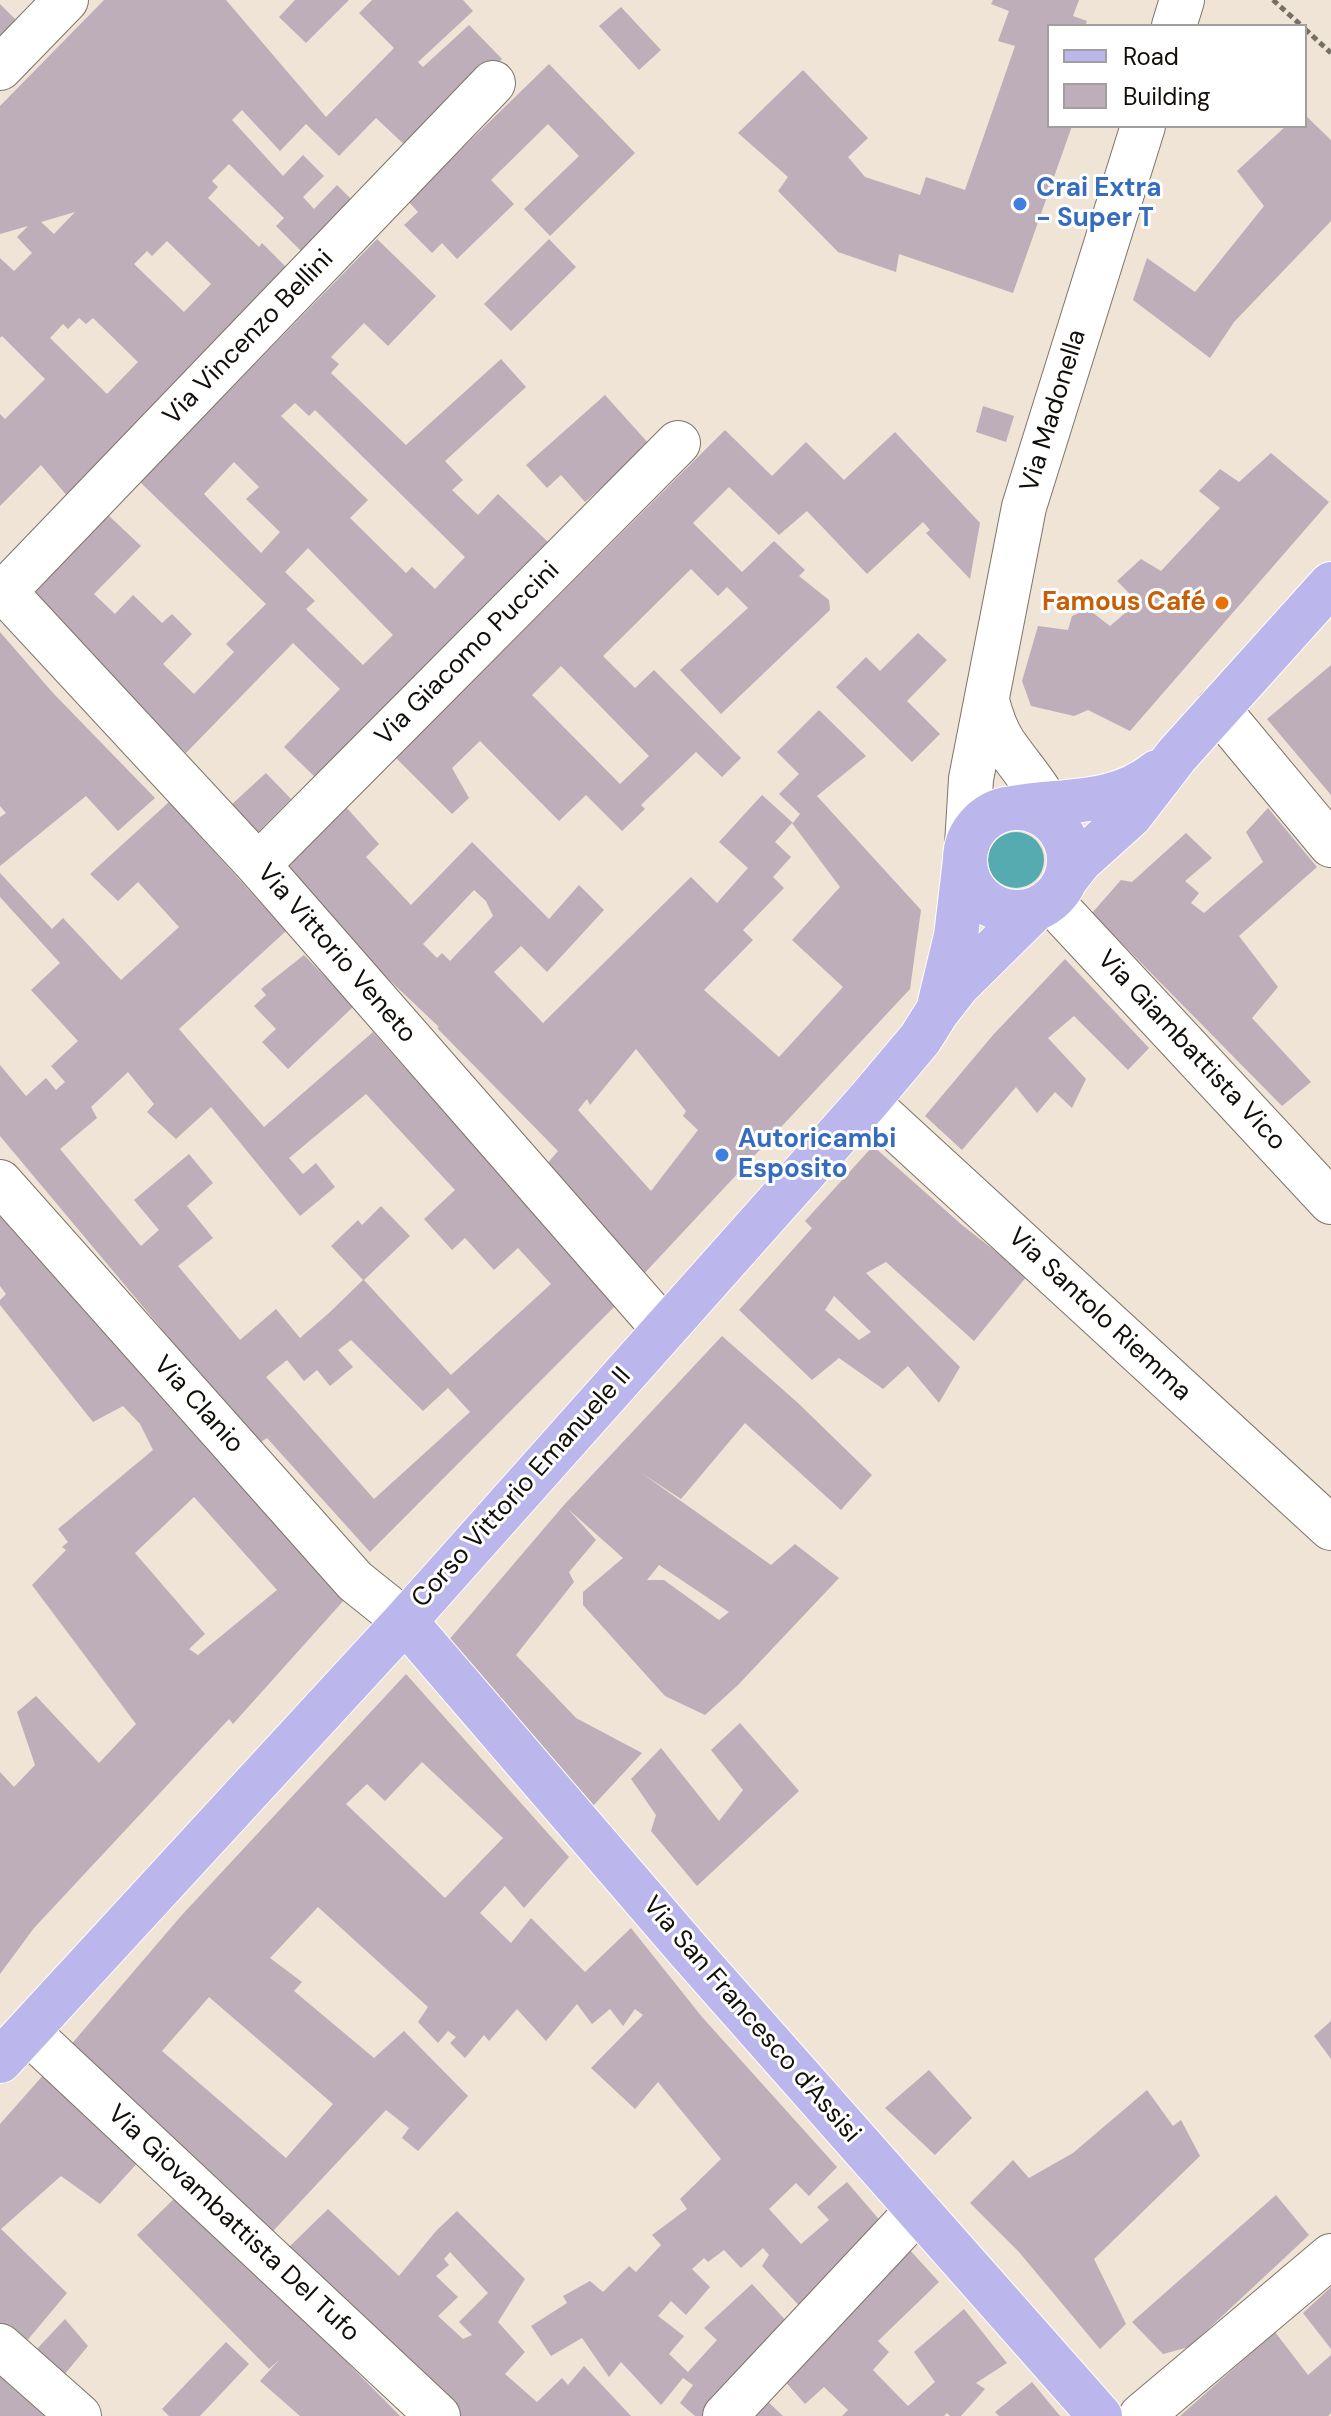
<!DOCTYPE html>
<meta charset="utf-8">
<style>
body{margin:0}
#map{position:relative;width:1331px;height:2416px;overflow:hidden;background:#efe4d5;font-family:"DM Sans",sans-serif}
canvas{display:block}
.legend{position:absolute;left:1047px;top:24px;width:260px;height:104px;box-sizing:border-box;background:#fff;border:2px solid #a09f9d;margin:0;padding:10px 14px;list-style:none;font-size:24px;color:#120e09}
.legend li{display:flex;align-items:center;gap:16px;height:40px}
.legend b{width:40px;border:2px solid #a09f9d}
</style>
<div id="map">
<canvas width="1331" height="2416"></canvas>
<ul class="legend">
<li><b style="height:10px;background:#bbb7ec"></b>Road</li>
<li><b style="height:22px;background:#bdaeb9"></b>Building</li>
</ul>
</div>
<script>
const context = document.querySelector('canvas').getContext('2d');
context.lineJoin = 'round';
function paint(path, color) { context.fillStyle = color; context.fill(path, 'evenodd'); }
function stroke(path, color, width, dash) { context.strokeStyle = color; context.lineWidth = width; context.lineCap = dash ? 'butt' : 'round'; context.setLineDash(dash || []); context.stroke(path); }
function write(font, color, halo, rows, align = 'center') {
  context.font = font + ' "DM Sans",sans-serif'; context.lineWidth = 6; context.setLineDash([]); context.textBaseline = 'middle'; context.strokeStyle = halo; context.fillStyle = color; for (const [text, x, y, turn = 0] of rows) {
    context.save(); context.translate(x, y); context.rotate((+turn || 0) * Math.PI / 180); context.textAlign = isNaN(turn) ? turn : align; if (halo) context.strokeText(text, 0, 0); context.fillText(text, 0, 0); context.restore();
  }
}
paint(new Path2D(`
 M988 860a28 28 0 1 1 56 0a28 28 0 1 1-56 0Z`), '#56abb0');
paint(new Path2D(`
 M104 0H226L326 117 394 48 359 13 372 0H463L473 11 418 62 423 67 469 25 502 59 411 151 376 118 339 156 306 124 280 151 242 110 232 120 283 176 303 155 324 176 303 197 314 209 337 185 353 201 302 252 276 226 284 218 229 164 212 181 218 187 208 198 259 247 262 243 288 269 68 497 41 465 0 506V414L5 419 45 379 2 336 0 338V258L14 271 32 253 17 237 28 226 0 234V106ZM75 212 54 234 41 222ZM167 241 211 284 184 312 134 264 147 251 152 256ZM79 318 86 324 93 318 138 362 107 394 50 338 63 324 68 329Z
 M295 0H349L306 43 279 17Z
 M993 0H1079L1073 16 1087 21 1085 26H1049V126H1072L1013 293 899 254 896 272 838 252 778 191 788 177 738 133 803 70 868 138 848 157 865 177 920 195 926 177 965 190 1015 46 998 41 1009 11 991 4Z
 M0 4 21 25 0 46Z
 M621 7 661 50 639 70 599 26Z
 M549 64 635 153 550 236 524 209 579 156 548 124 491 180 514 204 457 259 442 243 432 253 404 225 418 212 408 201Z
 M1305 115 1331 140V221L1234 322 1210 358 1133 300 1147 258 1195 292 1264 206 1237 171 1286 126H1305Z
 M377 239 436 296 388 346 364 323 331 357 339 364 331 373 406 445 501 359 526 387 445 461 463 480 452 490 478 515 498 494 549 543 318 780 284 747 340 689 293 643 186 753 27 598 108 515 141 546 94 594 115 614 133 595 162 623 172 614 192 634 163 664 194 694 234 652 226 644 266 604 140 482ZM295 403 309 416 315 410 465 557 435 589 412 567 406 573 350 518 368 500 281 416ZM234 462 259 487 246 499 280 532 261 553 204 494ZM308 548 393 635 363 665 306 609 315 601 285 572Z
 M549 239 576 267 511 331 484 304Z
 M605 395 650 445 585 502 561 475 547 488 526 465Z
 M983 406 1014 416 1006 442 976 432Z
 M725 430 772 476 806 442 844 480 895 432 980 523 970 579 926 533 930 530 923 522 867 574 807 511 779 535 729 487 693 523 742 572 774 541 805 570 799 576 829 600 830 610 721 714 680 670 748 608 727 587 718 596 691 569 603 656 635 688 654 670 741 758 722 777 696 752 641 805 645 809 622 831 586 795 559 821 480 741 452 768 469 798 452 814 396 758ZM561 666 649 756 620 784 532 695Z
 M1271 453 1329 502 1130 731 1088 710 1074 716 1031 706 1022 681 1038 626 1068 630 1072 616 1088 609 1110 626 1138 602 1117 581 1141 559 1161 571 1220 508 1199 491 1220 469 1239 482Z
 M0 632 53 693 155 798 118 831 86 796 0 866V817L6 813 0 806Z
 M918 633 947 660 907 701 940 734 912 762 836 687 866 657 880 671Z
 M1331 665V795L1267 719Z
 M819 710 866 756 817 796 921 910 910 989 640 1278 546 1165 558 1151 437 1028 439 1027 364 956 285 869 347 808 379 844 366 857 411 905 472 842 549 919 579 885 604 910 547 972 521 946 494 972 543 1023 691 877 717 903 748 868 719 842 762 795 793 823 800 814 779 794 799 774 777 752ZM792 823 840 887 792 940 843 987 779 1057 704 990 753 940 743 930 784 888 773 877 791 857 775 842ZM474 890 486 901 493 916 450 961 442 953 437 958 423 944ZM636 1049 686 1111 683 1116 698 1130 651 1191 578 1110 587 1099 590 1105Z
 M266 773 291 799 257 833 231 805Z
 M169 802 286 931 179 1029 264 1127 373 1032 616 1305 370 1552 267 1438 258 1444 0 1136V1065L26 1096 46 1078 56 1090 65 1082 51 1066 78 1041 31 990 60 963 0 897V873L52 929 63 918 121 980 179 927 138 882 118 901 90 874ZM128 1072 154 1104 147 1112 176 1139 211 1107 300 1216 335 1187 316 1163 303 1174 289 1158 366 1094 455 1190 424 1219 452 1250 465 1238 494 1270 518 1248 551 1284 451 1375 364 1280 410 1236 381 1206 362 1225 358 1220 331 1246 363 1280 329 1313 300 1338 276 1309 240 1340 178 1266 213 1238 187 1206 213 1183 189 1154 134 1200 159 1230 141 1246 60 1149 97 1118 91 1107ZM351 1340 423 1411 448 1388 470 1412 374 1499 266 1377 287 1360 304 1381 317 1370 330 1386 353 1367 338 1350Z
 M1268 808 1317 867 1239 936 1278 987 1252 1018 1311 1082 1282 1106 1092 913 1121 880 1132 882 1186 833 1212 858 1185 881 1199 893 1191 903 1204 913 1263 862 1246 832Z
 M304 955 354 1006 288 1069 262 1042 276 1029 254 1006 266 995 261 989Z
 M1065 959 1149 1048 1128 1070 1074 1016 1048 1038 1086 1079 1072 1108 1055 1092 1037 1113 1016 1087 962 1150 925 1116 993 1035Z
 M873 1146 962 1225 1027 1276 974 1341 886 1262 866 1273 960 1367 939 1403 908 1366 883 1389 839 1358 812 1380 739 1310 812 1228 805 1221ZM834 1296 871 1332 859 1340 825 1310Z
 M0 1214 345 1599 233 1724 229 1719 34 1928 0 1974V1772L14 1787 35 1765 17 1712 36 1696 99 1763 136 1724 32 1585 66 1550 62 1547 68 1542 58 1529 153 1450 140 1424 123 1406 93 1422 0 1305V1300L6 1294 0 1286ZM194 1497 277 1590 198 1655 189 1649 205 1634 135 1553Z
 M722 1336 798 1403 872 1475 841 1510 745 1423 681 1499 640 1472 771 1565 795 1544 839 1578 738 1685 705 1715 665 1696 583 1605V1592L623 1558 568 1509 596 1540 569 1572 574 1582 516 1655 576 1718 642 1753 592 1807 448 1641 564 1505ZM659 1565 729 1612 719 1620 664 1580H647Z
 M406 1674 569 1857 524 1908 505 1886 480 1913 511 1943 531 1918 585 1972 631 1928 702 2017 837 2167 809 2196 796 2183 769 2209 801 2244 829 2220 817 2207 847 2182 888 2230 807 2314 762 2266 769 2255 763 2248 741 2268 724 2250 708 2262 704 2258 692 2269 710 2287 686 2315 671 2301 658 2316 684 2336 669 2354 688 2372 717 2340 704 2328 752 2284 790 2325 703 2416H695L680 2403 693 2385 683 2378 661 2405 621 2362 609 2377 582 2338 551 2356 531 2326 567 2303 563 2296 590 2281 603 2292 629 2266 636 2272 661 2245 652 2235 687 2209 680 2199 721 2159 658 2082 635 2109 591 2068 643 2015 635 2009 623 2026 610 2009 592 2024 577 2004 546 2041 517 2009 489 2041 484 2035 465 2058 450 2043 456 2037 448 2031 438 2043 418 2022 428 2007 318 1907 270 1958 302 1982 294 1991 374 2058 404 2031 468 2096 418 2151 402 2138 409 2128 386 2110 261 2244 69 2047 181 1916ZM422 1762 503 1838 445 1898 346 1804 367 1784 385 1801ZM209 1997 333 2104 286 2158 162 2051Z
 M740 1723 799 1791 697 1886 651 1831 656 1815 631 1779 661 1748 719 1821 743 1790 711 1750Z
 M1331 2021V2059L1314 2036Z
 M929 2070 972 2118 935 2155 885 2108Z
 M46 2072 142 2158 100 2204 61 2176 1 2229 67 2293 20 2349 0 2331V2124Z
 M1147 2090 1173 2126 1181 2120 1200 2156 1094 2259 1126 2324 1100 2349 1019 2252 970 2203 1013 2160 1029 2178 1073 2153Z
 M180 2193 400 2416H300L260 2381 280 2359 269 2369 137 2235Z
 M1276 2195 1309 2235 1189 2347 1163 2354 1132 2322Z
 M328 2209 399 2276 436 2231 457 2211 525 2279 498 2322 525 2352 505 2374 537 2402 562 2378 568 2385 584 2366 631 2416H461L286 2250ZM450 2252 488 2293 459 2322 472 2335 463 2339 438 2316 458 2297 436 2276 449 2265 444 2259Z
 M908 2248 939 2282 878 2341 889 2352 873 2370 908 2406 935 2382 914 2352 964 2309 1007 2363 976 2383 985 2389 961 2416H950L947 2413 944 2416H842L848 2410 824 2387 805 2404 782 2378Z
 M1331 2287V2349L1303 2313Z
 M65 2319 88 2346 64 2375 36 2350Z
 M1275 2332 1308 2375 1331 2355V2413L1328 2416H1180Z
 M226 2342 249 2364 200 2416H169L162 2409Z
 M0 2374 45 2416H0Z
 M1032 2382 1060 2416H999L995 2412Z
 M761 2395 783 2416H741Z`), '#bdaeb9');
const minor = new Path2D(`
 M1174 26 1182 0
 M0 68 66 0
 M0 587 258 865 664 1329
 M4 592 493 83
 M987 701C991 716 995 730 1004 743 1023 771 1045 792 1056 825
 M1218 709 1331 845
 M967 845 971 779 1024 507 1143 126
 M258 865 678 443
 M1050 900 1331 1202
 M867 1102 1331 1528
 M0 1182 355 1581 405 1621
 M28 2032 438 2416
 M0 2346 79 2416
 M725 2416 918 2210
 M1141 2416 1331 2256`);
const major = new Path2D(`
 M1013 808C1065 799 1115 806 1157 772
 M965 860a52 52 0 1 1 104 0a52 52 0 1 1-104 0Z
 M1066 879 1080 861 1130 816 1177 755 1331 584
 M940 1002 956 936 965 860
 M405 1621 688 1950 1100 2416
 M0 2061 405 1621 867 1102 920 1039 937 1012 958 985 1035 909`);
stroke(minor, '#7e7467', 46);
stroke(major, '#fff', 46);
stroke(new Path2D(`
 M1273 0 1302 26
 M1305 29 1331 53`), '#766f66', 5, [6, 4]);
stroke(minor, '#fff', 44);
stroke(major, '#bbb7ec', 44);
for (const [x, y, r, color] of [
 [1020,204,8,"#3f7fe0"],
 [1222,603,8,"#e8710a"],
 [722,1155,8,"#3f7fe0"]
]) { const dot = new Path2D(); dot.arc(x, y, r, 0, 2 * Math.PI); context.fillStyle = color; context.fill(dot); stroke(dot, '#fff', 3); }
write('bold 26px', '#366cbe', '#fff', [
 ["Crai Extra",1036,189],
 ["- Super T",1036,219],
 ["Autoricambi",738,1140],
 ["Esposito",738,1170]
], 'left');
write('26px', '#120e09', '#fff', [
 ["Via Vincenzo Bellini",249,338,-46],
 ["Via Madonella",1054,411,-73],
 ["Via Giacomo Puccini",468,654,-45],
 ["Via Vittorio Veneto",336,954,49],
 ["Via Giambattista Vico",1191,1051,47],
 ["Via Santolo Riemma",1099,1315,43],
 ["Via Clanio",198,1405,48],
 ["Corso Vittorio Emanuele II",522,1488,-48],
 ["Via San Francesco d'Assisi",751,2020,49],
 ["Via Giovambattista Del Tufo",233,2224,43]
]);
write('bold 26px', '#c56008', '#fff', [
 ["Famous Café",1206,603]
], 'right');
</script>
